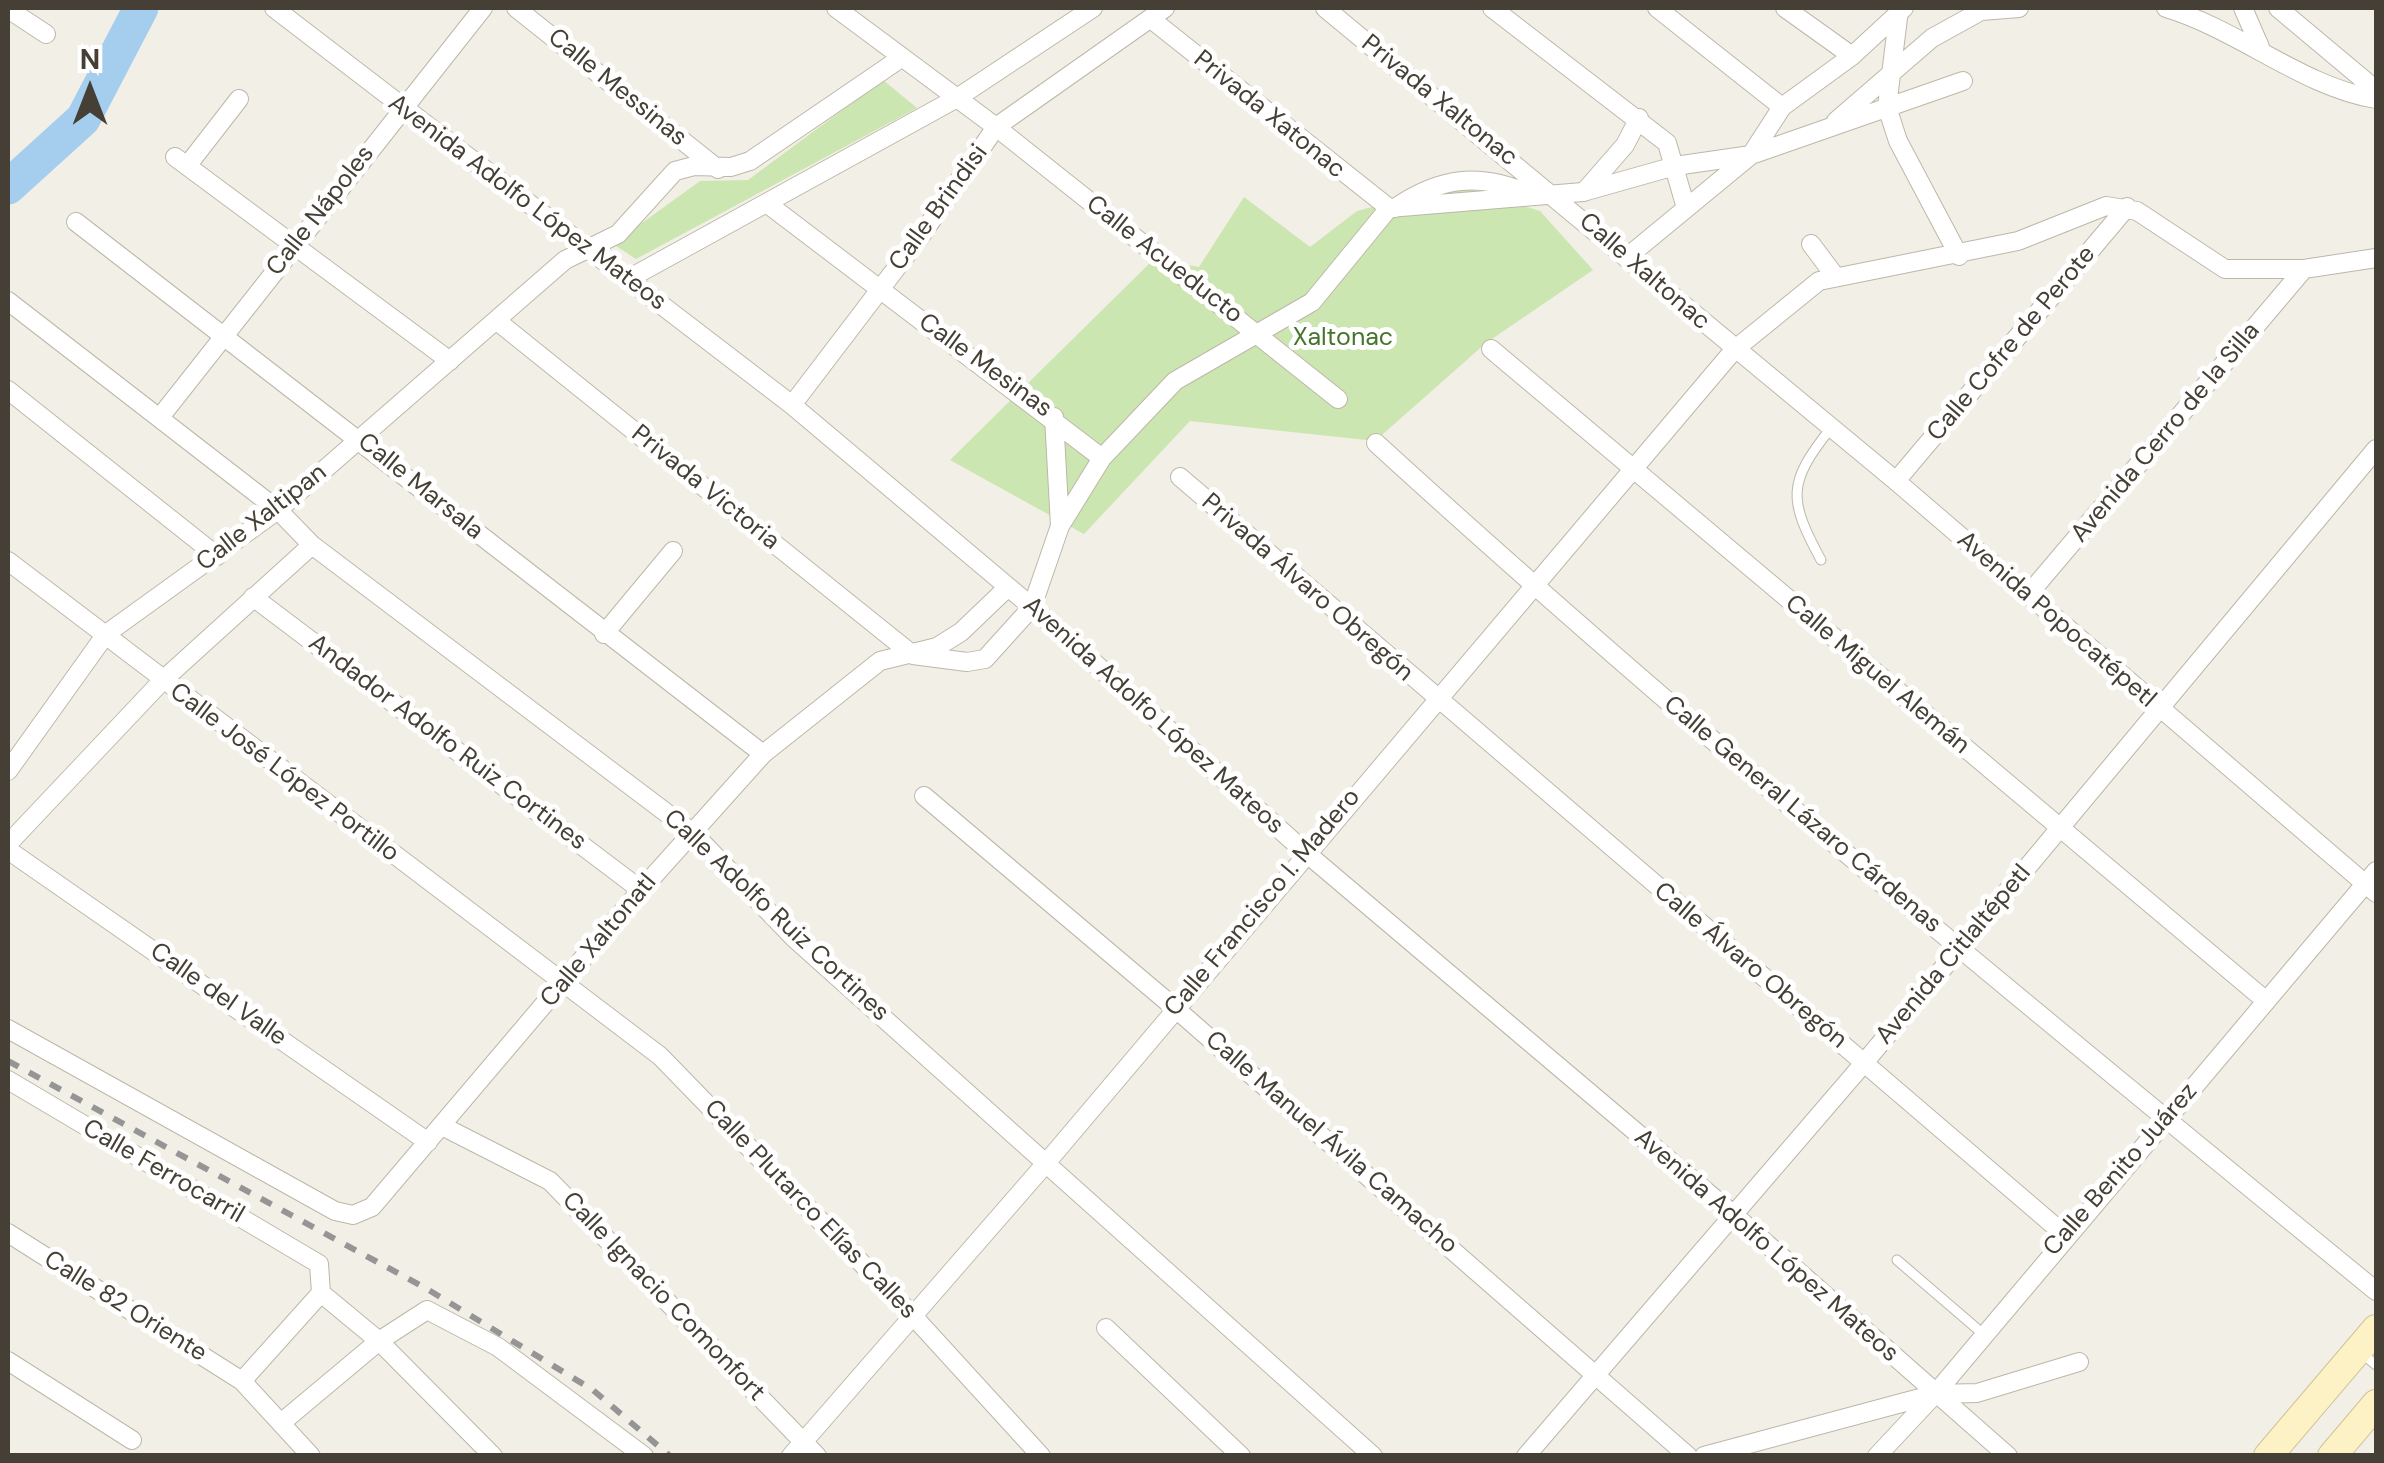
<!DOCTYPE html>
<meta charset="utf-8">
<style>
body{margin:0}
#map{position:relative;width:2384px;height:1463px;overflow:hidden;background:#f2efe6;font-family:"DM Sans",sans-serif}
canvas{display:block}
.frame{position:absolute;inset:0;border:10px solid #453f35;pointer-events:none}
.north{position:absolute;left:40px;top:40px;width:100px;height:100px;-webkit-text-stroke:8px #fff;paint-order:stroke;rotate:0deg;font-size:28px;font-weight:700;line-height:40px;text-align:center;color:#453f35}
.north::after{content:'';display:block;margin:auto;width:35px;height:45px;background:#453f35;clip-path:polygon(50% 0,100% 100%,50% 72%,0 100%)}
</style>
<div id="map">
<canvas width="2384" height="1463"></canvas>
<div class="frame"></div>
<div class="north">N</div>
</div>
<script>
const context = document.querySelector('canvas').getContext('2d');
context.lineJoin = 'round';
function paint(path, color) { context.fillStyle = color; context.fill(path, 'evenodd'); }
function stroke(path, color, width, dash) { context.strokeStyle = color; context.lineWidth = width; context.lineCap = dash ? 'butt' : 'round'; context.setLineDash(dash || []); context.stroke(path); }
function write(font, color, halo, rows, align = 'center') {
  context.font = font + ' "DM Sans",sans-serif'; context.lineWidth = 10; context.setLineDash([]); context.textBaseline = 'middle'; context.strokeStyle = halo; context.fillStyle = color; for (const [text, x, y, turn = 0] of rows) {
    context.save(); context.translate(x, y); context.rotate((+turn || 0) * Math.PI / 180); context.textAlign = isNaN(turn) ? turn : align; if (halo) context.strokeText(text, 0, 0); context.fillText(text, 0, 0); context.restore();
  }
}
paint(new Path2D(`
 M883 80 917 108 636 259 613 244 700 181 748 180Z
 M1456 185 1540 211 1593 270 1486 343 1375 441 1190 421 1084 534 950 460 1154 259 1199 267 1244 197 1310 247 1357 211Z`), '#cbe6b0');
stroke(new Path2D(`
 M8 187 83 119 141 8`), '#a4cdee', 35);
const lane = new Path2D(`
 M1821 560C1788 499 1787 483 1831 428
 M1897 1260 1982 1333
 M2360 1352 2376 1365`);
const street = new Path2D(`
 M274 8 792 405 1032 607 1305 852 1734 1215 2008 1456
 M516 8 718 169
 M836 8 996 127 1338 399
 M1325 8 1896 481 2376 893
 M1492 8 1667 143 1686 208
 M1657 8 1782 107
 M1785 8 1852 56
 M2166 8C2239 30 2303 87 2376 99
 M2243 8 2260 47
 M2278 8 2376 90
 M8 9 46 34
 M1898 18 1887 107 1898 141 1959 256
 M1151 19 1389 208
 M1836 121 1932 38 1981 11 2019 8
 M175 157 450 361
 M187 166 239 99
 M1584 192 1625 145 1639 118
 M769 205 1102 458
 M1395 208C1440 177 1479 172 1529 194
 M76 222 763 754
 M1811 244 1835 276
 M1626 258 1751 155 1782 107 1852 56 1904 8
 M630 278 957 98 1093 8
 M8 301 278 510 312 545 693 833 794 938 1373 1456
 M497 321 913 655 967 662 985 659 1032 607 1060 526 1102 458 1175 381 1312 302 1389 208 1583 192 1675 166 1751 155 1963 81
 M1491 349 2265 1000
 M8 390 217 556
 M792 405 920 237 996 127 1165 8
 M161 416 483 8
 M1054 417 1060 526
 M1376 443C1699 738 2038 1014 2376 1291
 M1180 477 2065 1235
 M1896 481 2127 207
 M8 561 660 1056 914 1317 1041 1456
 M2027 596 2304 269
 M253 597 641 890
 M604 634 673 551
 M8 771 106 634 278 510 565 260 618 234 675 171 694 166 731 167 750 161 901 58
 M924 796 1176 1009 1688 1456
 M8 844 162 681 312 545
 M8 850 428 1142
 M8 1029 335 1211 353 1215 372 1207 641 890 763 754 880 661 937 647 961 632 1007 588
 M8 1080 319 1264 321 1293 242 1381
 M444 1127 550 1181 817 1456
 M8 1233 242 1381 311 1456
 M321 1293 379 1341 493 1456
 M1106 1328 1241 1456
 M8 1361 132 1440
 M281 1423 379 1341 427 1310 498 1347 644 1456
 M791 1456 1047 1162 1734 350 1819 281 2018 241 2106 206 2137 211 2225 269H2304L2376 258
 M1526 1456 1864 1063 2376 449
 M1704 1456 1935 1394 1977 1393 2079 1362
 M1877 1456 1935 1394 2376 871`);
const secondary = new Path2D(`
 M2268 1456 2376 1329
 M2332 1456 2376 1404`);
stroke(lane, '#beb7a9', 11);
stroke(street, '#beb7a9', 20);
stroke(secondary, '#d1c397', 30);
stroke(lane, '#fff', 9);
stroke(street, '#fff', 18);
stroke(secondary, '#fdf1c6', 28);
stroke(new Path2D(`
 M8 1061 427 1289 593 1390 670 1456`), '#959595', 6, [12, 12]);
write('25px', '#453f35', '#fff', [
 ["Calle Messinas",617,88,39],
 ["Privada Xaltonac",1439,101,39],
 ["Privada Xatonac",1269,115,39],
 ["Avenida Adolfo López Mateos",527,203,37],
 ["Calle Brindisi",939,208,-54],
 ["Calle Nápoles",321,211,-52],
 ["Calle Acueducto",1164,260,38],
 ["Calle Xaltonac",1644,272,41],
 ["Calle Cofre de Perote",2012,344,-50],
 ["Calle Mesinas",985,366,36],
 ["Avenida Cerro de la Silla",2166,433,-50],
 ["Calle Marsala",420,487,39],
 ["Privada Victoria",705,488,39],
 ["Calle Xaltipan",262,518,-38],
 ["Privada Álvaro Obregón",1307,588,41],
 ["Avenida Popocatépetl",2056,620,41],
 ["Calle Miguel Alemán",1877,675,40],
 ["Avenida Adolfo López Mateos",1153,716,42],
 ["Andador Adolfo Ruiz Cortines",447,743,37],
 ["Calle José López Portillo",284,773,37],
 ["Calle General Lázaro Cárdenas",1802,815,40],
 ["Calle Francisco I. Madero",1263,903,-50],
 ["Calle Adolfo Ruiz Cortines",776,916,43],
 ["Calle Xaltonatl",599,941,-50],
 ["Avenida Citlaltépetl",1954,955,-50],
 ["Calle Álvaro Obregón",1750,966,40],
 ["Calle del Valle",218,995,35],
 ["Calle Manuel Ávila Camacho",1331,1143,41],
 ["Calle Benito Juárez",2121,1170,-49],
 ["Calle Ferrocarril",163,1172,30],
 ["Calle Plutarco Elías Calles",810,1210,46],
 ["Avenida Adolfo López Mateos",1766,1246,41],
 ["Calle Ignacio Comonfort",663,1297,46],
 ["Calle 82 Oriente",125,1307,32]
]);
write('25px', '#44752b', '#fff', [
 ["Xaltonac",1343,338]
]);
</script>
